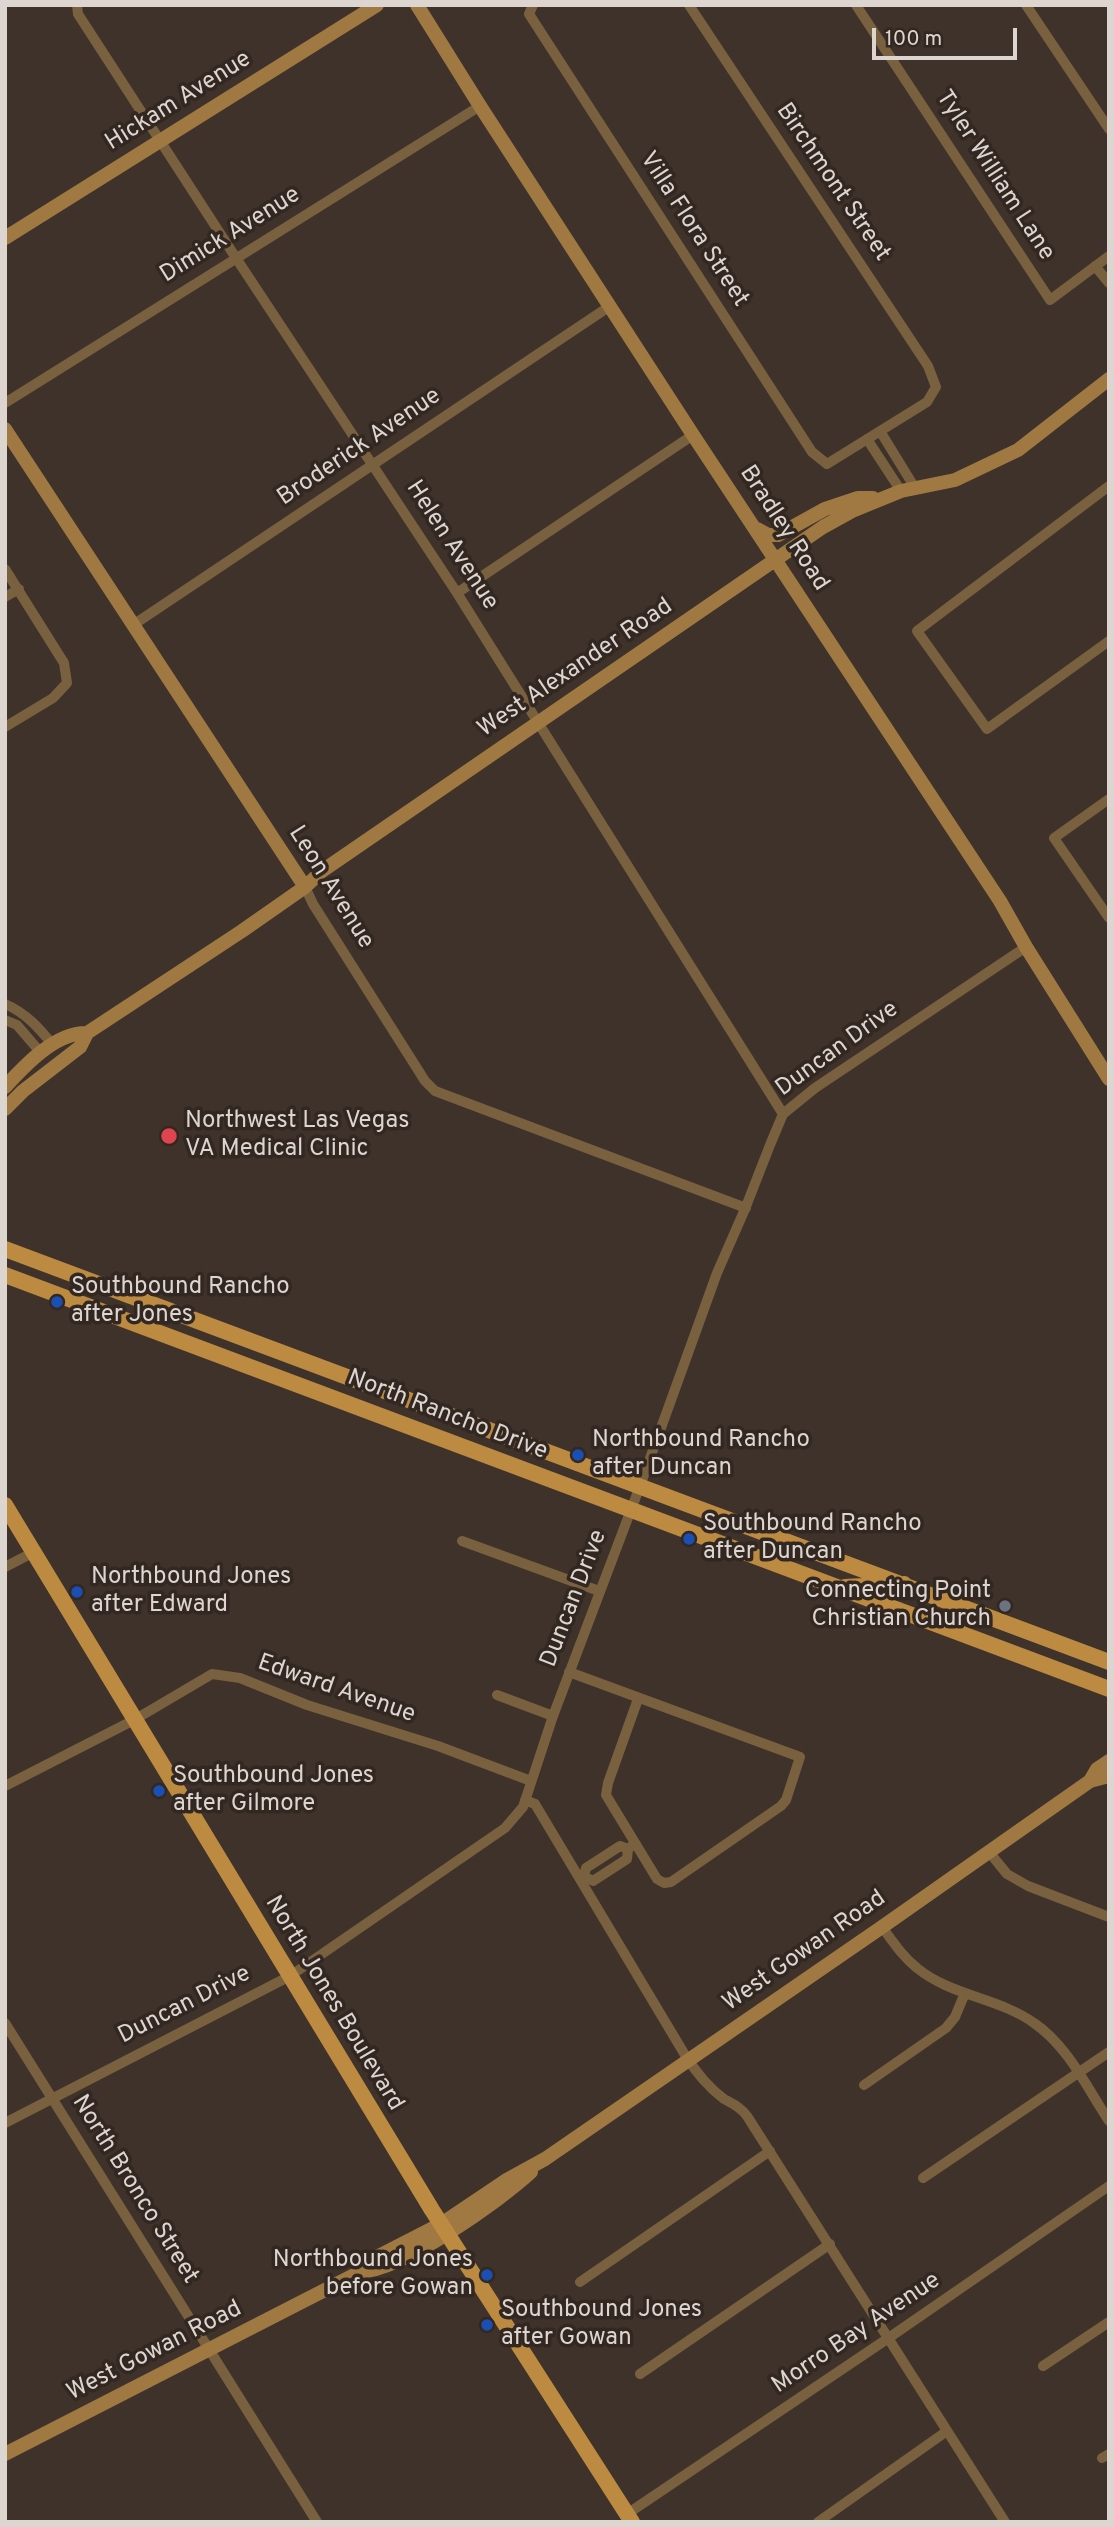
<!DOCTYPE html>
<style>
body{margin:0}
#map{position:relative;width:1114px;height:2527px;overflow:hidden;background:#3e322b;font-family:Overpass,sans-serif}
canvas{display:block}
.frame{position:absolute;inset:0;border:7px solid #ddd5d0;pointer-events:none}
.scale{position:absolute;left:872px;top:28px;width:145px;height:32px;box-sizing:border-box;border:4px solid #ddd5d0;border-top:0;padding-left:9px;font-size:21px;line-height:24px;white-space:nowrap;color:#ddd5d0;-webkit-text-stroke:5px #332821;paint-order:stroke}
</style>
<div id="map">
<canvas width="1114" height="2527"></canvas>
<div class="frame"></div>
<div class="scale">100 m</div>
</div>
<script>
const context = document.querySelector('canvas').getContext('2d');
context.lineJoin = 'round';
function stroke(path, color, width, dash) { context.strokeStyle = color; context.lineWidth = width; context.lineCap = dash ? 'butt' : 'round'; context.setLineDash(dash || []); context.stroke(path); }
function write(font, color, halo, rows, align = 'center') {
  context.font = font + ' Overpass,sans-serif'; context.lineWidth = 7; context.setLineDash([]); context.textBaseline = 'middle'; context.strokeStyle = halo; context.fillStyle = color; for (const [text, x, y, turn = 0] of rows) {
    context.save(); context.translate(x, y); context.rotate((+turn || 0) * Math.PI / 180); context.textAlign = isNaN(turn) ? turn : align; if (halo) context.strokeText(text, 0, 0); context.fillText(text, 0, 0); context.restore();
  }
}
stroke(new Path2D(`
 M77 5 78 14 236 258 457 593 783 1114
 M533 5 529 14 812 452 827 464 927 402 936 387 928 366 689 5
 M856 5 1050 300 1109 256
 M1026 5 1109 129
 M1095 266 1109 283
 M5 403 480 106
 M880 431 915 488
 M867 439 901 491
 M1109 486 917 631 987 729 1109 641
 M5 569 64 663 67 683 53 698 5 727
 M457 593 693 435
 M5 597 19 589
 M133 625 610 306
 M1109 799 1054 838 1109 918
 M305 887 313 904 425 1081 435 1091 746 1208
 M5 1004C26 1013 39 1028 53 1045
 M5 1020 17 1025 41 1053
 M462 1541 599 1591
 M5 1567 34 1552
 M569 1672 800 1757 786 1800 781 1806 671 1882 664 1883 657 1879 606 1795 608 1783 638 1699
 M497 1695 553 1716
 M5 1786 134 1720 212 1674 240 1678 307 1705 438 1746 531 1781
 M525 1800 535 1804 688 2060C699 2075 709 2088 724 2099 733 2104 740 2107 747 2116L1005 2522
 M989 1852 1007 1874 1028 1886 1109 1917
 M584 1876 593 1881 627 1859 628 1849
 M580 1879 584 1876 586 1868 620 1846 628 1849 635 1843
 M882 1927C893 1942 903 1957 917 1968 951 1996 999 1998 1034 2023 1068 2046 1087 2088 1109 2121
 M5 2023 317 2522
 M864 2085 946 2028 955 2017 965 1993
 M5 2123 290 1976 505 1828 523 1807 553 1716 640 1486 717 1273 745 1209 770 1145 783 1114 815 1088 1026 947
 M923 2178 1109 2052
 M580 2282 770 2151
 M1043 2366 1109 2322
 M640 2374 830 2244
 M1102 2458 1109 2454
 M627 2514 890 2337 1109 2186
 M818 2522 947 2431`), '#79613f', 10);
stroke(new Path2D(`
 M417 5 480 106 693 435 1000 901 1026 947 1109 1079
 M5 238 377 5
 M5 429 305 887
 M757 529 768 535H778L825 509 858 498H873
 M5 1087C25 1065 56 1032 87 1033
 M5 1109 23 1091 80 1047 87 1033 242 931 305 887 322 871 823 527 852 511 901 491 955 480 1018 450 1109 379
 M1090 1781 1097 1769 1109 1761
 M362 2271C401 2271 501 2200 531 2172
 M5 2454 362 2271 371 2260 441 2224 505 2181 545 2159 882 1927 1090 1781 1109 1776`), '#9f7941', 14);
stroke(new Path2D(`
 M5 1249 1109 1662
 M5 1275 1109 1689
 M5 1505 432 2210 632 2522
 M845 1587C851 1587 857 1586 863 1586 881 1586 886 1599 904 1584`), '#bc8b41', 16);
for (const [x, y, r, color] of [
 [169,1136,9,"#e0444e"],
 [57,1302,7,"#1a4fb4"],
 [578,1455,7,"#1a4fb4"],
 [689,1539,7,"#1a4fb4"],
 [77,1592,7,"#1a4fb4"],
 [1005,1606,7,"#6b7280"],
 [159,1791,7,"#1a4fb4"],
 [487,2275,7,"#1a4fb4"],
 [487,2325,7,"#1a4fb4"]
]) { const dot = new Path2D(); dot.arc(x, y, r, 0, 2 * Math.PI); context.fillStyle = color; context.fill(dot); stroke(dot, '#332821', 2.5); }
write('24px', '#ddd5d0', '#332821', [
 ["Hickam Avenue",179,102,-32],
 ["Tyler William Lane",994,176,57],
 ["Birchmont Street",832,183,56],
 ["Villa Flora Street",693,230,57],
 ["Dimick Avenue",231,236,-32],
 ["Broderick Avenue",360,448,-34],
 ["Bradley Road",783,529,57],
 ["Helen Avenue",451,546,57],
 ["West Alexander Road",576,669,-34],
 ["Leon Avenue",330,888,58],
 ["Duncan Drive",838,1050,-36],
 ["North Rancho Drive",447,1416,21],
 ["Duncan Drive",575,1599,-69],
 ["Edward Avenue",336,1690,19],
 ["West Gowan Road",805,1952,-35],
 ["North Jones Boulevard",333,2004,59],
 ["Duncan Drive",185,2006,-27],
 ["North Bronco Street",134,2190,58],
 ["Morro Bay Avenue",857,2334,-34],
 ["West Gowan Road",155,2352,-27]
]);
write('24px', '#ddd5d0', '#332821', [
 ["Northwest Las Vegas",185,1122],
 ["VA Medical Clinic",185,1150],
 ["Southbound Rancho",71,1288],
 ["after Jones",71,1316],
 ["Northbound Rancho",592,1441],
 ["after Duncan",592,1469],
 ["Southbound Rancho",703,1525],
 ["after Duncan",703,1553],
 ["Northbound Jones",91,1578],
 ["after Edward",91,1606],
 ["Connecting Point",991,1592,"right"],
 ["Christian Church",991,1620,"right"],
 ["Southbound Jones",173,1777],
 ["after Gilmore",173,1805],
 ["Northbound Jones",473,2261,"right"],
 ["before Gowan",473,2289,"right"],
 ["Southbound Jones",501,2311],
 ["after Gowan",501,2339]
], 'left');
</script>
